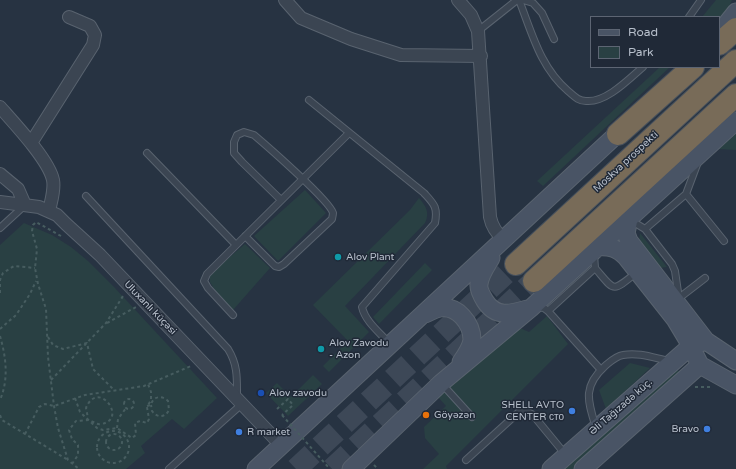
<!DOCTYPE html>
<meta charset="utf-8">
<style>
body{margin:0}
#map{position:relative;width:736px;height:469px;overflow:hidden;background:#273342;font-family:"Varela Round",sans-serif}
canvas{display:block}
.legend{position:absolute;left:590px;top:16px;width:130px;height:52px;box-sizing:border-box;background:#202937;border:1px solid #5d6573;margin:0;padding:5px 7px;list-style:none;font-size:12px;color:#b8c0cc}
.legend li{display:flex;align-items:center;gap:8px;height:20px}
.legend b{width:20px;border:1px solid #5d6573}
</style>
<div id="map">
<canvas width="736" height="469"></canvas>
<ul class="legend">
<li><b style="height:5px;background:#495465"></b>Road</li>
<li><b style="height:11px;background:#294043"></b>Park</li>
</ul>
</div>
<script>
const context = document.querySelector('canvas').getContext('2d');
context.lineJoin = 'round';
function paint(path, color) { context.fillStyle = color; context.fill(path, 'evenodd'); }
function stroke(path, color, width, dash) { context.strokeStyle = color; context.lineWidth = width; context.lineCap = dash ? 'butt' : 'round'; context.setLineDash(dash || []); context.stroke(path); }
function write(font, color, halo, rows, align = 'center') {
  context.font = font + ' "Varela Round",sans-serif'; context.lineWidth = 3; context.setLineDash([]); context.textBaseline = 'middle'; context.strokeStyle = halo; context.fillStyle = color; for (const [text, x, y, turn = 0] of rows) {
    context.save(); context.translate(x, y); context.rotate((+turn || 0) * Math.PI / 180); context.textAlign = isNaN(turn) ? turn : align; if (halo) context.strokeText(text, 0, 0); context.fillText(text, 0, 0); context.restore();
  }
}
paint(new Path2D(`
 M716 0H732L729 7 719 18V17H702Z
 M660 67H670L543 186 537 181Z
 M736 134V150L718 149Z
 M305 190 326 213 278 261 254 236Z
 M419 198C426 206 430 213 425 223L345 306 369 332 329 372 323 366 348 341 313 305 410 210Z
 M24 223 52 235 71 247 88 261 114 287 217 398 184 429 172 419 141 446 145 453 126 469H0V245Z
 M640 233 667 267 659 268 639 242Z
 M245 244 270 268 233 310 216 292 210 282V274Z
 M425 263 432 270 379 324 373 317Z
 M547 316 568 344 446 466 447 469H423L439 454 425 438 424 427 446 406 438 397 520 328 529 332Z
 M630 363 650 368 606 409 599 390Z
 M676 368 680 373 573 469H562Z
 M313 375 322 384 288 416 266 393 277 383 291 397Z`), '#294043');
stroke(new Path2D(`
 M296 469 516 264
 M332 469 534 281`), '#3d4857', 22, [22, 11]);
const lane = new Path2D(`
 M519 0C532 33 540 67 568 91 574 96 578 101 586 101 606 103 629 79 643 67
 M523 0 533 3 542 13 554 39
 M689 17 701 0
 M478 31 517 0
 M309 100 424 193C434 204 438 207 435 223L362 307C365 321 379 332 389 343
 M147 153 236 245
 M686 194 724 241
 M86 196 228 349C238 365 237 379 237 397
 M630 220 645 229
 M0 228 24 206
 M245 236 275 266 279 267 284 264 332 219C332 219 333 214 333 213 330 201 267 146 254 135L244 132 237 135 234 142V153L242 162 281 200
 M595 268C615 291 611 293 636 273
 M679 298 705 278
 M679 299 675 271 672 264 645 229 686 194 698 162
 M536 307 544 308 548 311 595 268 594 254
 M548 311 601 370
 M233 315 208 288 204 281 207 274 349 133
 M442 384 472 417
 M596 428C588 401 582 387 605 366 611 361 616 356 623 355 639 352 654 358 669 361
 M466 460 520 411 525 410 533 415 565 454
 M169 469 242 404`);
const street = new Path2D(`
 M285 0 301 18 351 39 401 55 481 56
 M458 0 471 15 478 31 490 217C492 227 496 233 504 240
 M0 107C14 123 49 160 53 180 55 190 51 201 49 211
 M31 143 93 45 95 35 90 26 69 17
 M0 174 18 189 25 205
 M0 202 39 207 57 215 66 224 100 255 281 445`);
const secondary = new Path2D(`
 M719 33 736 12
 M629 219 626 233 629 241 706 341 736 361
 M597 247C610 246 617 248 626 257L675 319 687 339 700 365
 M491 258C487 265 480 274 479 284 478 289 482 296 485 301 496 318 510 314 527 309
 M425 314C430 312 434 309 440 308 457 305 472 323 472 340 471 348 466 355 461 362
 M700 365 736 385
 M256 469 627 125
 M351 469 441 383 531 308 736 121
 M551 469 691 346 706 341
 M583 469 700 365`);
const highway = new Path2D(`
 M719 44 736 29
 M618 134 693 67
 M516 264 736 61
 M534 281 736 95`);
stroke(lane, '#59636f', 8);
stroke(street, '#59636f', 14);
stroke(secondary, '#59636f', 19);
stroke(highway, '#46505c', 24);
stroke(new Path2D(`
 M61 236 36 222 33 225 32 231 37 249 35 268 38 284 46 309 48 357 54 406 58 428 68 460 79 469
 M0 293V280L3 273 14 266 35 268
 M107 323 136 307
 M0 329 16 315 30 294 36 281
 M0 336C6 357 9 379 0 400
 M48 337 53 345 63 349 87 343 93 369 114 390
 M51 380 106 323 123 296
 M695 387H711
 M75 398 80 412 97 428 103 430 117 428 132 438 136 435 135 423 140 421 147 423 149 419 147 407 151 400V392L148 384
 M124 404a5 5 0 1 1 10 0a5 5 0 1 1-10 0Z
 M147 406 151 405C153 396 162 395 168 401L169 410C165 418 157 418 152 411L151 405
 M277 409 288 399 293 405 282 415
 M0 415 2 420 68 460
 M117 428 118 419 126 408
 M97 447a16 16 0 1 1 32 0a16 16 0 1 1-32 0Z
 M25 434 39 407 45 404 54 406 85 395 144 386 191 366
 M106 442a8 8 0 1 1 16 0a8 8 0 1 1-16 0Z
 M72 464 78 455V445L72 439 69 430 76 421C80 421 85 420 89 420 93 421 96 425 101 424 129 420 98 378 86 408L88 418
 M374 465 378 469`), '#475d60', 2, [3, 3]);
stroke(lane, '#3b4552', 6);
stroke(street, '#3b4552', 12);
stroke(secondary, '#495465', 17);
stroke(highway, '#786b58', 22);
stroke(new Path2D(`
 M282 415 330 469`), '#475d60', 2, [3, 3]);
for (const [x, y, r, color] of [
 [338,257,4,"#0f9aa8"],
 [321,349,4,"#0f9aa8"],
 [261,393,4,"#1a4fb4"],
 [572,411,4,"#3f7fe0"],
 [426,415,4,"#e8710a"],
 [707,429,4,"#3f7fe0"],
 [239,432,4,"#3f7fe0"]
]) { const dot = new Path2D(); dot.arc(x, y, r, 0, 2 * Math.PI); context.fillStyle = color; context.fill(dot); stroke(dot, '#202937', 1.5); }
write('10px', '#b8c0cc', '#202937', [
 ["Moskva prospekti",626,162,-43],
 ["Uluxanlı küçəsi",150,308,46],
 ["Əli Tağızadə küç.",621,407,-41]
]);
write('10px', '#b8c0cc', '#202937', [
 ["Alov Plant",346,257],
 ["Alov Zavodu",329,343],
 ["- Azon",329,355],
 ["Alov zavodu",269,393],
 ["SHELL AVTO",564,405,"right"],
 ["CENTER сто",564,417,"right"],
 ["Göyəzən",434,415],
 ["Bravo",699,429,"right"],
 ["R market",247,432]
], 'left');
</script>
